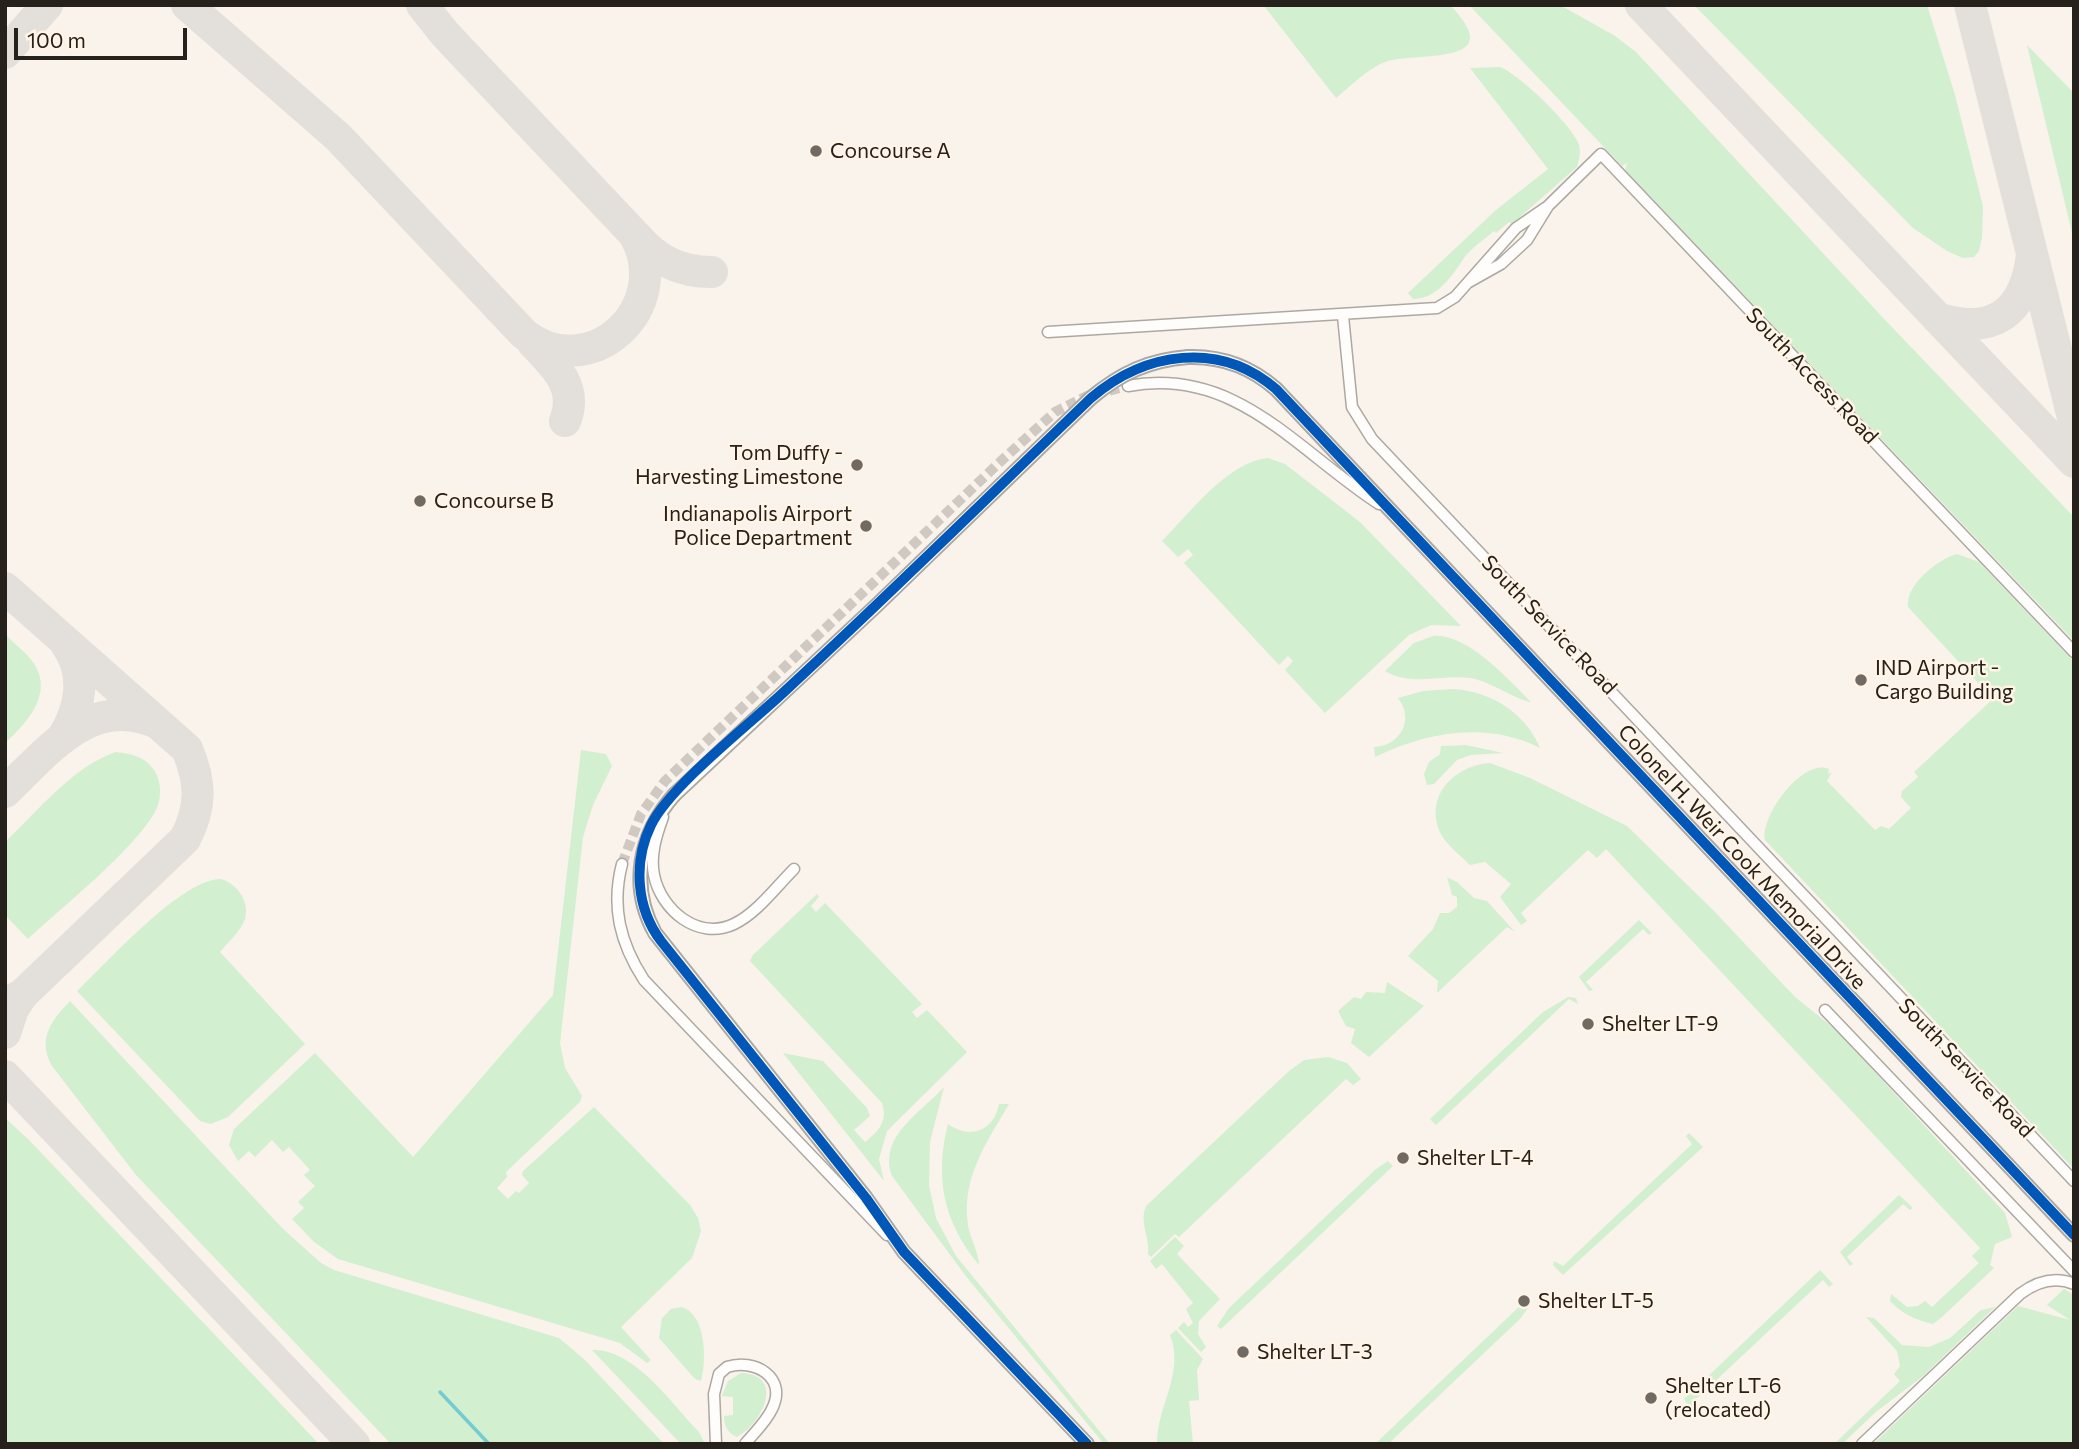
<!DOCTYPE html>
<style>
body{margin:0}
#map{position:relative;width:2079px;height:1449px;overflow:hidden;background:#f9f3eb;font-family:Commissioner,sans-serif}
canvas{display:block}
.frame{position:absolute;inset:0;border:7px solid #26211a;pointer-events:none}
.scale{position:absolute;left:14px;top:28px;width:173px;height:32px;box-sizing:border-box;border:4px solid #26211a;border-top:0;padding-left:9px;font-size:21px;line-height:24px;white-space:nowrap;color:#26211a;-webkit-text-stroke:5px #fff4e5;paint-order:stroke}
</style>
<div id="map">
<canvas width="2079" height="1449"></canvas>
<div class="frame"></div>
<div class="scale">100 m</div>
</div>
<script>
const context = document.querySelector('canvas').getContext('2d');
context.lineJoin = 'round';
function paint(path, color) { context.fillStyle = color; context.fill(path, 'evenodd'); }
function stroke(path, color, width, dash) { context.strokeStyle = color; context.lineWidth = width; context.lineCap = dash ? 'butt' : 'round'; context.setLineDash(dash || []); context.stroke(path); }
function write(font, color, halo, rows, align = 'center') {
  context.font = font + ' Commissioner,sans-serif'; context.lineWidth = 5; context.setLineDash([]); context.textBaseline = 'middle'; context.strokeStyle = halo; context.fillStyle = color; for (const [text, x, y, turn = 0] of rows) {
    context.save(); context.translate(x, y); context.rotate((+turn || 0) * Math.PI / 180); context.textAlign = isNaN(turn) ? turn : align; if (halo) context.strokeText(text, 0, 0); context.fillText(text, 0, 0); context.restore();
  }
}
paint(new Path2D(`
 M1450 5C1511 68 1416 51 1385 62 1367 69 1351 86 1336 98L1264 6Z
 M1469 5H1560L1615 36 1636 52 1887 322 2074 517V641L1625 170 1627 163 1622 166Z
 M1694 5H1927L1955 95 1983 206 1982 238 1979 251 1974 257 1963 258 1947 251 1913 228Z
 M2027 45 2074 93V241Z
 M1500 67C1519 74 1573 126 1579 145 1581 152 1579 160 1577 167L1512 224 1509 222 1496 233 1494 231C1485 239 1471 248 1464 258 1452 276 1437 299 1413 299L1408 293 1496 210 1548 169 1470 68Z
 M1268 458 1285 464 1360 522 1461 626 1431 625 1409 635 1325 713 1285 670 1293 661 1288 656 1279 665 1184 563 1193 555 1188 549 1178 557 1162 541C1190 513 1227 462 1268 458Z
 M1957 554 1979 562 2074 662V1169L1765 840C1760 815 1804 757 1829 769L1828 774 1832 772 1827 781 1875 830 1881 826 1889 829 1911 808 1901 797 1902 791 1918 777 1914 772 1993 699 1908 607C1905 585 1938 559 1957 554Z
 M5 634C14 644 30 655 36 667 52 696 25 725 5 743Z
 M1433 636C1467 633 1508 679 1531 702 1521 702 1489 681 1471 678 1441 674 1412 687 1385 671L1414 643Z
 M1452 689C1492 691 1526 714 1540 748 1487 721 1426 732 1375 757L1374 747C1400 746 1415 720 1398 698L1423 691Z
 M1466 745 1503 753 1471 755 1457 760 1434 784 1427 785 1424 774 1429 762 1440 754 1441 746Z
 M581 750 606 754 612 766 593 805 583 837 560 1043 565 1068 582 1096 580 1102 506 1172 507 1177 497 1188 508 1199 516 1191 519 1193 529 1183 522 1175 523 1171 594 1107 690 1205 698 1218 701 1231 692 1258 621 1327 651 1360 647 1363 620 1343 338 1259 314 1242 292 1219 304 1208 298 1202 315 1186 304 1175 310 1170 289 1147 283 1152 272 1140 255 1157 249 1151 238 1161 229 1145 234 1129 315 1053 413 1157 553 995Z
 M116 752C132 754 144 756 154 770 162 782 162 799 155 812 132 852 63 906 28 939L5 915V842C37 812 73 766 116 752Z
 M1490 763 1530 778 1627 826 1714 911 1795 997 1836 1030 2005 1213 2012 1237 1995 1244 1990 1265 1994 1268 1942 1317 1933 1324C1916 1320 1902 1314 1890 1301L1891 1294 1907 1307 1918 1306 1925 1301 1932 1307 1979 1263 1972 1256 1980 1248 1606 849 1597 858 1588 850 1521 913 1527 921 1521 925 1500 897 1511 884 1485 862 1470 865C1460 855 1446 845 1440 832 1424 795 1456 765 1490 763Z
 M1447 877 1457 882 1474 898 1487 901 1515 932 1507 927 1437 993 1438 981 1408 956 1433 929 1440 913H1449L1457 907V897L1452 895Z
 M221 879C237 884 250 901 245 919 241 931 228 942 220 952L305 1044 228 1117 211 1124 200 1121 77 991C108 962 181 879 221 879Z
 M817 894 819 897 811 906 816 912 825 903 922 1004 912 1012 917 1018 927 1010 967 1052 887 1131 879 1159 884 1181 783 1053 823 1061 867 1108 870 1116 854 1130 865 1142C879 1131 888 1121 882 1103L750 961 753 955Z
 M1639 920 1652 933 1649 935 1643 929 1586 982 1593 990 1589 991 1579 977Z
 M1387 982 1424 1006 1369 1057 1351 1043 1355 1029 1346 1026 1338 1011 1354 997 1361 999 1366 992 1385 993Z
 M1568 997 1576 998 1578 1004 1569 999 1436 1125 1430 1119 1543 1012Z
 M70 1001 283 1229 321 1263 334 1270 559 1338 584 1359 664 1444H391L136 1175 52 1066C37 1039 51 1021 70 1001Z
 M1328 1057 1347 1063 1361 1079 1353 1085 1346 1079 1179 1237 1175 1234 1151 1257 1148 1254C1150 1238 1139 1222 1146 1206L1289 1071 1304 1060Z
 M944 1087 930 1142 929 1185 936 1218 956 1256 1110 1444H1104L965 1275 892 1176C878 1136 921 1113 944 1087Z
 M999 1104H1009C987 1142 961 1178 968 1225 970 1238 980 1256 979 1265 944 1223 934 1178 948 1124 970 1140 994 1131 999 1104Z
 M5 1118 28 1139 319 1444H5Z
 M1689 1133 1703 1147 1563 1275 1553 1265 1554 1261 1563 1266 1692 1144 1686 1136Z
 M1388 1161 1393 1166 1221 1329 1217 1326 1229 1308 1376 1169Z
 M1899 1195 1913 1208 1910 1210 1903 1204 1847 1257 1853 1264 1850 1266 1840 1252Z
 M1175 1237 1184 1246 1177 1254 1220 1299 1199 1321 1198 1334 1206 1347 1201 1352 1178 1328 1184 1322 1188 1327 1193 1323 1186 1309 1193 1303 1162 1264 1156 1269 1150 1261Z
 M1820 1270 1833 1284 1829 1287 1823 1280 1694 1401 1698 1411 1693 1412 1684 1399Z
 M2064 1289 2074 1295V1444H1873L2018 1306 2070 1320 2047 1305Z
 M1523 1303 1528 1308 1520 1319 1388 1444H1375Z
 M681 1307C706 1313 707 1360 701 1381L695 1379 659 1338 662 1318 671 1309Z
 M1995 1307 1922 1377 1877 1411 1842 1444H1834L1900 1381 1894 1374 1900 1366 1897 1351 1866 1317 1874 1318 1902 1345 1929 1347 1950 1338 1981 1310Z
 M1176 1330 1203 1359 1197 1370 1199 1400 1189 1401 1193 1444H1157C1157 1405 1185 1373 1170 1335Z
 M592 1350C635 1349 671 1403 699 1432L705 1444H681Z
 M741 1373C787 1375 761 1425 737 1437 727 1433 724 1425 724 1416L733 1415V1397L722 1396 728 1381Z`), '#d2efd0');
stroke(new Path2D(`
 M440 1392 489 1444`), '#74cbd0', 3.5);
stroke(new Path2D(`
 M187 5 338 137 524 334C590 386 676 307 634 234L445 34 422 5
 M1641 5 2074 462
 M1970 5 2074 422
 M5 53 47 5
 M637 237C658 261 680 272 712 272
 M1937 318C1993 336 2025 313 2032 255
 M533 343C554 365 579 387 565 421
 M5 588 187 749C201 782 202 807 185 839L22 995 5 1004
 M63 737C81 708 87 673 66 644
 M5 792C48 751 92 693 157 723
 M5 1033 13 1009 22 995
 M5 1076 354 1444`), '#e3dfda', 32);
stroke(new Path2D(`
 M622 864 641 814 665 781 1001 461 1055 412 1087 396 1128 386`), '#cfc9c1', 10, [10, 5]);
const minor = new Path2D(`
 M1469 282 1501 264 1527 240 1548 206 1601 154 2074 652
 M1343 316 1352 407 1372 439 2074 1181
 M1048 332 1437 308 1455 297 1516 228 1545 208
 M1128 386C1236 366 1297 451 1379 504
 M663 817C656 836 650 856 654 875 661 910 698 941 734 924 757 913 776 887 794 869
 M622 864C611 907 620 943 644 980L887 1235
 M1825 1010 2074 1271
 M716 1444 714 1394 719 1374 727 1367C754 1358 788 1377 772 1409 766 1422 754 1433 745 1444
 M1862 1444 2020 1294C2036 1282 2055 1276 2074 1284`);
const tertiary = new Path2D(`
 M1188 357C1222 356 1251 367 1276 389L2074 1235
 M674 795C639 835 629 886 655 933L866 1198 904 1252 1087 1444`);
stroke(minor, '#ada8a1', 13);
stroke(tertiary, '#ada8a1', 16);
stroke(minor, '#fefdfc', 10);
stroke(tertiary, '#fefdfc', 12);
const tertiaryBridge = new Path2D(`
 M674 795 878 604 1091 398C1121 373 1149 360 1188 357`);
stroke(tertiaryBridge, '#ada8a1', 16, []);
stroke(tertiaryBridge, '#fefdfc', 12);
stroke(new Path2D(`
 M1087 1444 904 1252 866 1198 661 941C636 908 633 862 651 825 670 786 751 723 785 691 889 595 989 496 1091 398 1145 352 1219 340 1276 389L2074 1235`), '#0057b8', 10);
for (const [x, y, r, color] of [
 [816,151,7,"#706a63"],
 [857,465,7,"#706a63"],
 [420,501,7,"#706a63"],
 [866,526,7,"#706a63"],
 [1861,680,7,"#706a63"],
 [1588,1024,7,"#706a63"],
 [1403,1158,7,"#706a63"],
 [1524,1301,7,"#706a63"],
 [1243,1352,7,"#706a63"],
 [1651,1398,7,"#706a63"]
]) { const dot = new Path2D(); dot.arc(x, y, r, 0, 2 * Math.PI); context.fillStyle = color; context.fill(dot); stroke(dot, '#fff4e5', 2.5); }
write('21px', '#26211a', '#fff4e5', [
 ["Concourse A",830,151],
 ["Tom Duffy -",843,453,"right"],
 ["Harvesting Limestone",843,477,"right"],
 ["Concourse B",434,501],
 ["Indianapolis Airport",852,514,"right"],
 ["Police Department",852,538,"right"],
 ["IND Airport -",1875,668],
 ["Cargo Building",1875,692],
 ["Shelter LT-9",1602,1024],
 ["Shelter LT-4",1417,1158],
 ["Shelter LT-5",1538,1301],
 ["Shelter LT-3",1257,1352],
 ["Shelter LT-6",1665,1386],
 ["(relocated)",1665,1410]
], 'left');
write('21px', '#26211a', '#fff4e5', [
 ["South Access Road",1812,376,46],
 ["South Service Road",1549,625,46],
 ["Colonel H. Weir Cook Memorial Drive",1742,857,47],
 ["South Service Road",1966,1068,46]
]);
</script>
